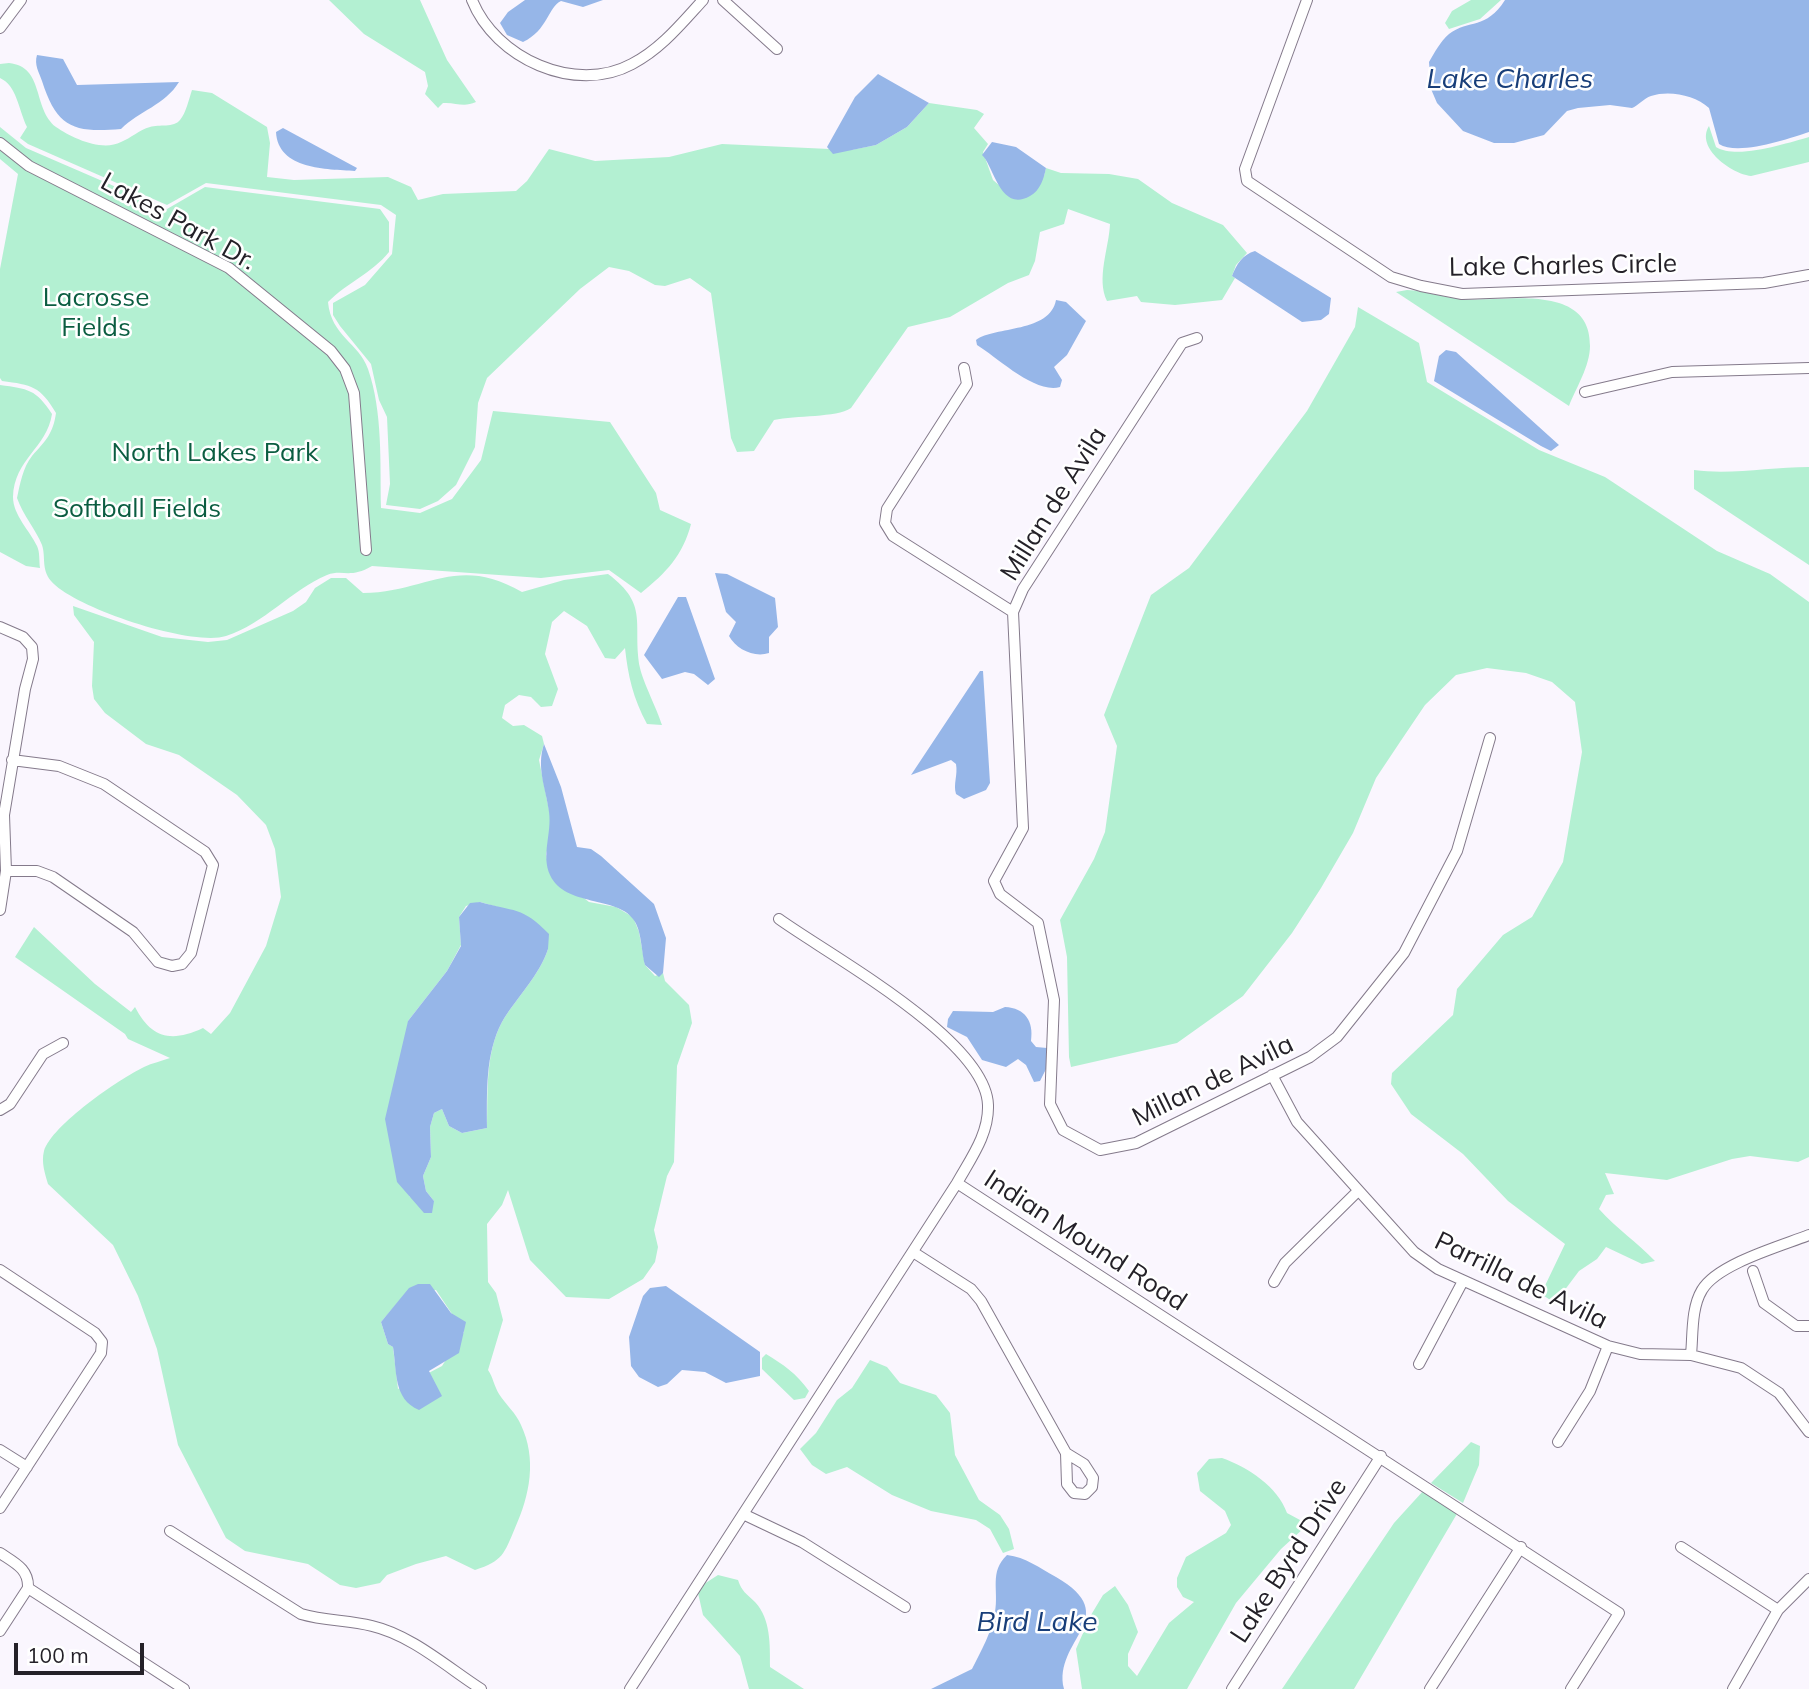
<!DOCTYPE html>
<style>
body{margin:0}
#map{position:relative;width:1809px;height:1689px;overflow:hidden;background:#faf6fe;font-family:Mulish,sans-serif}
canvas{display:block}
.scale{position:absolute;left:14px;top:1643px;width:130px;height:32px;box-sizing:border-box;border:4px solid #242128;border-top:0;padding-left:9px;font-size:21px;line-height:24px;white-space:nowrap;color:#242128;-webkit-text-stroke:5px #fff;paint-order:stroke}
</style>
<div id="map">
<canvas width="1809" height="1689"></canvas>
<div class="scale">100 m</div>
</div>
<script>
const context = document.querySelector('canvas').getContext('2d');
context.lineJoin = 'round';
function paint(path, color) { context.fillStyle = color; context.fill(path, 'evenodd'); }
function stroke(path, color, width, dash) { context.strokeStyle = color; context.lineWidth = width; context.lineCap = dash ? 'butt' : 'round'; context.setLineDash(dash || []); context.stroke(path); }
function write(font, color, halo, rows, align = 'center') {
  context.font = font + ' Mulish,sans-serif'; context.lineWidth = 5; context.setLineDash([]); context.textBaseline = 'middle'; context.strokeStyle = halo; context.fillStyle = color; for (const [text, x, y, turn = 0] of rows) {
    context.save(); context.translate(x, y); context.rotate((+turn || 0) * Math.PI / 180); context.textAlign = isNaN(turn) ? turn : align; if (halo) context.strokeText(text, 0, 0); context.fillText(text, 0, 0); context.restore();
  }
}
paint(new Path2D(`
 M329 0H420L447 60 476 102C463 108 456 102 443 103L438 108 425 94 428 86 425 72 364 34Z
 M1471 0H1501L1480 19 1449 29 1445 23 1452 11Z
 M9 63C45 67 32 108 56 127 72 138 102 152 121 142 131 138 139 130 150 127 159 124 174 128 180 120 186 113 189 99 192 90L212 93 267 127 270 143 267 177 294 180 388 177 411 187 418 200 443 194 516 191 527 181 549 149 595 161 669 157 722 144 851 150 876 145 907 127 929 103 977 110 984 114 974 128 988 144 983 152 993 180 1014 198 1044 176 1046 168 1061 173 1109 174 1138 179 1172 203 1223 225 1247 253 1236 265 1232 276 1235 278 1222 300 1175 305 1141 302 1137 296 1107 301C1096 279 1109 248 1110 224L1068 209 1064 224 1040 232 1035 261 1029 275 1008 283 950 317 908 327 851 408C836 418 796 415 774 420L754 451 737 452 731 438 711 293 690 278 665 286 655 285 629 271 609 267 580 289 487 378 478 403 475 447 456 485 438 501 420 509 386 505 390 484 387 417 379 400 371 364 340 326 333 315V303L365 285 392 254 396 215 381 205 206 183 167 205 28 144 20 138 27 127C18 108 17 86 0 78V64Z
 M1709 126 1716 147C1737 160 1787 143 1809 137V162L1751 176C1732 174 1695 148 1709 126Z
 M0 127 26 148 167 209 205 187 380 209 389 222V252C371 274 348 282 328 302 331 336 359 343 368 369 383 412 380 464 381 508L420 513 452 499 481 460 493 411 610 422 656 493 660 510 691 524C683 555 666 573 641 593L609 570 541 578 372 566C350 579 343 569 327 575 291 590 264 624 226 636 192 647 74 608 51 581 41 569 46 557 42 545 36 530 23 515 17 498 20 484 23 467 32 456 46 440 53 434 56 413 40 386 32 385 2 381L0 378V269L18 174 0 159Z
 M1407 290C1425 291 1443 297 1460 299 1499 303 1591 280 1590 346 1590 366 1576 388 1569 406L1396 292Z
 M1358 307 1419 343 1427 382 1539 450 1605 477 1717 551 1770 574 1809 602V1157L1798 1162 1750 1156 1732 1159 1667 1180 1605 1173 1614 1194 1606 1195 1599 1209C1617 1229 1637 1242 1655 1261L1642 1264 1606 1247 1597 1259 1579 1271 1555 1303 1541 1294 1565 1244 1508 1201 1463 1154 1411 1114 1391 1084 1392 1073 1453 1015 1457 989 1503 935 1532 917 1563 862 1582 752 1575 702 1552 682 1526 673 1487 668 1456 675 1425 705 1400 742 1376 778 1353 833 1321 888 1292 933 1243 996 1177 1043 1071 1067 1069 1057 1067 957 1060 920 1094 859 1105 832 1117 746 1104 715 1151 595 1189 568 1307 411 1355 327Z
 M0 385C28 389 36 389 52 414 47 448 14 459 13 497 13 515 30 531 37 546 40 552 39 561 40 568L26 566 0 552Z
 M1809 467V565L1694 489V470C1731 475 1771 467 1809 467Z
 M608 574C650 605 632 624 640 668 643 682 657 709 662 725L647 724C633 698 628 676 625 648L615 659 605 658 587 626 564 611 552 622 545 654 558 689 552 706 541 707 531 697 519 695 505 705 502 718 513 726 524 725 542 736 544 744 539 760 550 815 551 836 546 854 549 871 589 902 616 907 633 917 639 932 645 965 655 976 663 973 665 981 689 1005 692 1023 677 1066 674 1162 667 1176 654 1230 658 1247 655 1262 643 1279 609 1299 566 1297 530 1260 508 1190 502 1205 487 1224 488 1282 496 1293 503 1320 488 1370C493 1377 494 1386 499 1394 506 1405 516 1413 521 1425 537 1459 530 1495 515 1528 504 1554 503 1561 475 1570L446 1556 416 1564 387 1575 380 1583 356 1588 340 1585 308 1564 245 1551 226 1538 178 1445 157 1349 138 1296 113 1245 48 1184C45 1174 41 1162 44 1151 52 1125 119 1079 144 1067 152 1063 162 1061 170 1058L128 1039 125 1034 15 957 34 927 95 984 131 1012 135 1007C151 1038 171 1043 203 1028L211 1034 230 1013 266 946 281 897 275 849 266 825 237 795 179 755 146 744 105 713 94 699 92 686 94 642 74 615 73 606 162 637 208 642 227 640 293 611 306 602 315 588 331 578H346L363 593C427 592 457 554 522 592L564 580ZM480 902 501 908 548 941V949C540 975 516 998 502 1022 485 1054 488 1092 487 1128L462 1133 449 1126 442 1109 434 1113 430 1127 431 1157 423 1176 426 1191 434 1201 410 1197 406 1189 408 1021 447 971 461 945 459 917 466 906ZM436 1290 464 1332 442 1366 398 1389 393 1347 388 1344 381 1322 405 1294Z
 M766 1354C784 1365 796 1373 809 1391L805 1398 794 1400 762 1369V1358Z
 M870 1360 887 1367 900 1383 936 1395 950 1413 955 1455 979 1500 1000 1515 1009 1529 1014 1549 1003 1553 990 1529 976 1520 931 1511 892 1495 847 1467 826 1474 812 1465 800 1449 816 1433 837 1400 852 1388Z
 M1471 1442 1480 1446 1479 1465 1463 1503 1431 1483Z
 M1222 1458C1248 1467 1278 1487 1287 1513L1300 1520 1304 1528 1281 1549 1236 1603 1187 1689H1082L1076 1649 1091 1615 1103 1595 1115 1586 1128 1605 1138 1632 1128 1654V1666L1137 1676 1169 1623 1194 1602 1183 1597 1177 1587V1578L1186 1557 1226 1533 1231 1525 1225 1511 1200 1491 1197 1473 1209 1459Z
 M1424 1490 1458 1512 1354 1689H1282L1394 1523Z
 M718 1575 738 1580C742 1592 746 1593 755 1602 771 1619 770 1645 770 1667L804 1689H749L740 1656 703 1615 698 1593 704 1584Z`), '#b3f0d2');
paint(new Path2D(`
 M525 0H603L583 7 561 1C548 7 548 30 523 42L507 35 500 23 508 12Z
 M1505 0H1809V132C1788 139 1738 156 1719 144L1709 108C1695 95 1669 90 1651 96 1644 98 1638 106 1632 108L1610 105 1578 108 1567 111 1544 135 1514 143H1494L1463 131 1437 103 1431 89 1429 62C1435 52 1440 42 1449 34 1469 19 1486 30 1505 0Z
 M37 55 63 59 77 85 179 82C165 105 139 111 121 129 74 133 57 128 42 81 39 72 34 65 37 55Z
 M878 74 929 103 907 127 876 145 833 154 827 147 855 97Z
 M283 128 357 168 355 171C327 169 278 170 276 132Z
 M992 142 1016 147 1046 168C1044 178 1040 191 1030 196 1000 213 994 166 982 155Z
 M1255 251 1331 298 1329 314 1321 320 1302 322 1232 276C1236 265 1243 254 1255 251Z
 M1056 300 1066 302 1086 321 1067 355 1054 367 1062 380 1060 387C1035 394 998 358 977 345L976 340C995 326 1050 333 1056 300Z
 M1446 350 1456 352 1559 445 1551 451 1541 446 1434 381 1439 356Z
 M715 573 727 574 775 598 778 627 769 637V653C754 658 736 649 729 636L736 622 726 612Z
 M678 597H686L715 679 708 685 694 674 685 672 662 679 644 655Z
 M980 671H983L990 783 986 790 964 799 956 794C953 784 958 775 956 764L951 760 911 775Z
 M544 744 561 787 577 847 591 849 601 856 654 904 666 938 663 973 659 977 645 965C641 951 642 930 633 919 617 896 565 907 550 875 541 855 552 833 549 812 546 788 536 768 544 744Z
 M480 902C514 912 522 906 549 934L548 949C540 975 516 998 502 1022 485 1054 487 1093 487 1128L462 1133 449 1126 442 1109 434 1113 430 1127 431 1157 423 1176 426 1191 434 1201 432 1213H424L397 1182 385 1119 408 1021 447 971 461 946 459 917 470 903Z
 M1005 1007C1025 1008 1034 1021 1031 1041L1036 1047 1047 1048V1067L1040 1081 1034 1082 1026 1065 1018 1059 1006 1067 982 1060 967 1037 947 1027 948 1019 953 1011 993 1012Z
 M418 1284H430L451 1313 466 1322 459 1353 429 1371 442 1396 419 1410C393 1399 397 1371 393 1347L388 1344 381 1322 409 1288Z
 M666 1286 760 1352V1376L726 1383 705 1372 682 1370 667 1384 658 1387 639 1377 631 1366 629 1337 643 1296 650 1288Z
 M1007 1555C1026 1557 1039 1568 1056 1577 1125 1617 1052 1640 1064 1689H931L972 1669C981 1651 992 1632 995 1612 999 1590 989 1572 1007 1555Z`), '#96b6e8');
const minor = new Path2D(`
 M472 0C495 58 575 95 632 64 661 49 681 24 703 0
 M723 0 777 49
 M1307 0 1245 169 1247 181 1391 277 1421 286 1462 294 1764 283 1809 275
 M0 28 21 0
 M0 143 29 166 229 268 331 351 345 369 354 393 366 550
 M1197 338 1182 343 1023 589 1013 612 1023 828 994 881 1000 894 1038 923 1054 1000 1050 1104 1063 1130 1100 1150 1136 1143 1310 1057 1337 1037 1404 953 1457 851 1490 738
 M964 368 967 384 887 509 885 523 893 536 1013 612
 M1585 392 1672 372 1809 368
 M0 627 23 637 32 647 33 659 25 689 4 815 6 871 0 910
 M6 871H37L53 877 133 932 158 962 172 966 182 964 191 953 213 865 205 852 104 784 59 766 12 760
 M1272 1075 1297 1122 1414 1252 1438 1269 1608 1346 1640 1354 1691 1355 1741 1368 1779 1393 1809 1432
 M0 1110 10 1104 43 1054 63 1043
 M957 1183 1619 1613 1571 1689
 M913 1252 971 1289 981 1301 1066 1453 1067 1484 1074 1493 1085 1494 1092 1487 1093 1478 1084 1464 1066 1453
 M0 1270 95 1333 102 1342 101 1353 0 1508
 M1753 1271 1764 1303 1796 1326H1809
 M1274 1282 1285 1263 1358 1191
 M1691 1355C1693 1335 1691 1308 1702 1290 1717 1264 1781 1246 1809 1235
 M1419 1364 1463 1281
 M1558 1442 1590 1391 1608 1346
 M0 1450 27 1467
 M743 1514 802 1542 905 1607
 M170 1531 301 1614C325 1621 348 1620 372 1626 411 1635 447 1667 481 1689
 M1681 1547 1778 1610
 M0 1553C15 1563 29 1569 28 1588L184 1689
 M0 1631 28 1588
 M630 1689 957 1183C971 1158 989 1134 988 1105 986 1040 829 955 779 919
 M1232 1689 1381 1456
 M1430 1689 1521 1547
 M1733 1689 1778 1610 1809 1579`);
stroke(minor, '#847a8b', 12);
stroke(minor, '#fff', 10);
write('26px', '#242128', '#fff', [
 ["Lakes Park Dr.",178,222,29],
 ["Lake Charles Circle",1563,266,-1],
 ["Millan de Avila",1054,504,-58],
 ["Millan de Avila",1213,1081,-26],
 ["Indian Mound Road",1085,1241,33],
 ["Parrilla de Avila",1521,1281,26],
 ["Lake Byrd Drive",1289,1561,-57]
]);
write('26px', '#0b5d41', '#fff', [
 ["Lacrosse",96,298],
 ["Fields",96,328],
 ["North Lakes Park",215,453],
 ["Softball Fields",137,509]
]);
write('italic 28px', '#183e79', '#fff', [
 ["Lake Charles",1510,80],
 ["Bird Lake",1037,1623]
]);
</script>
